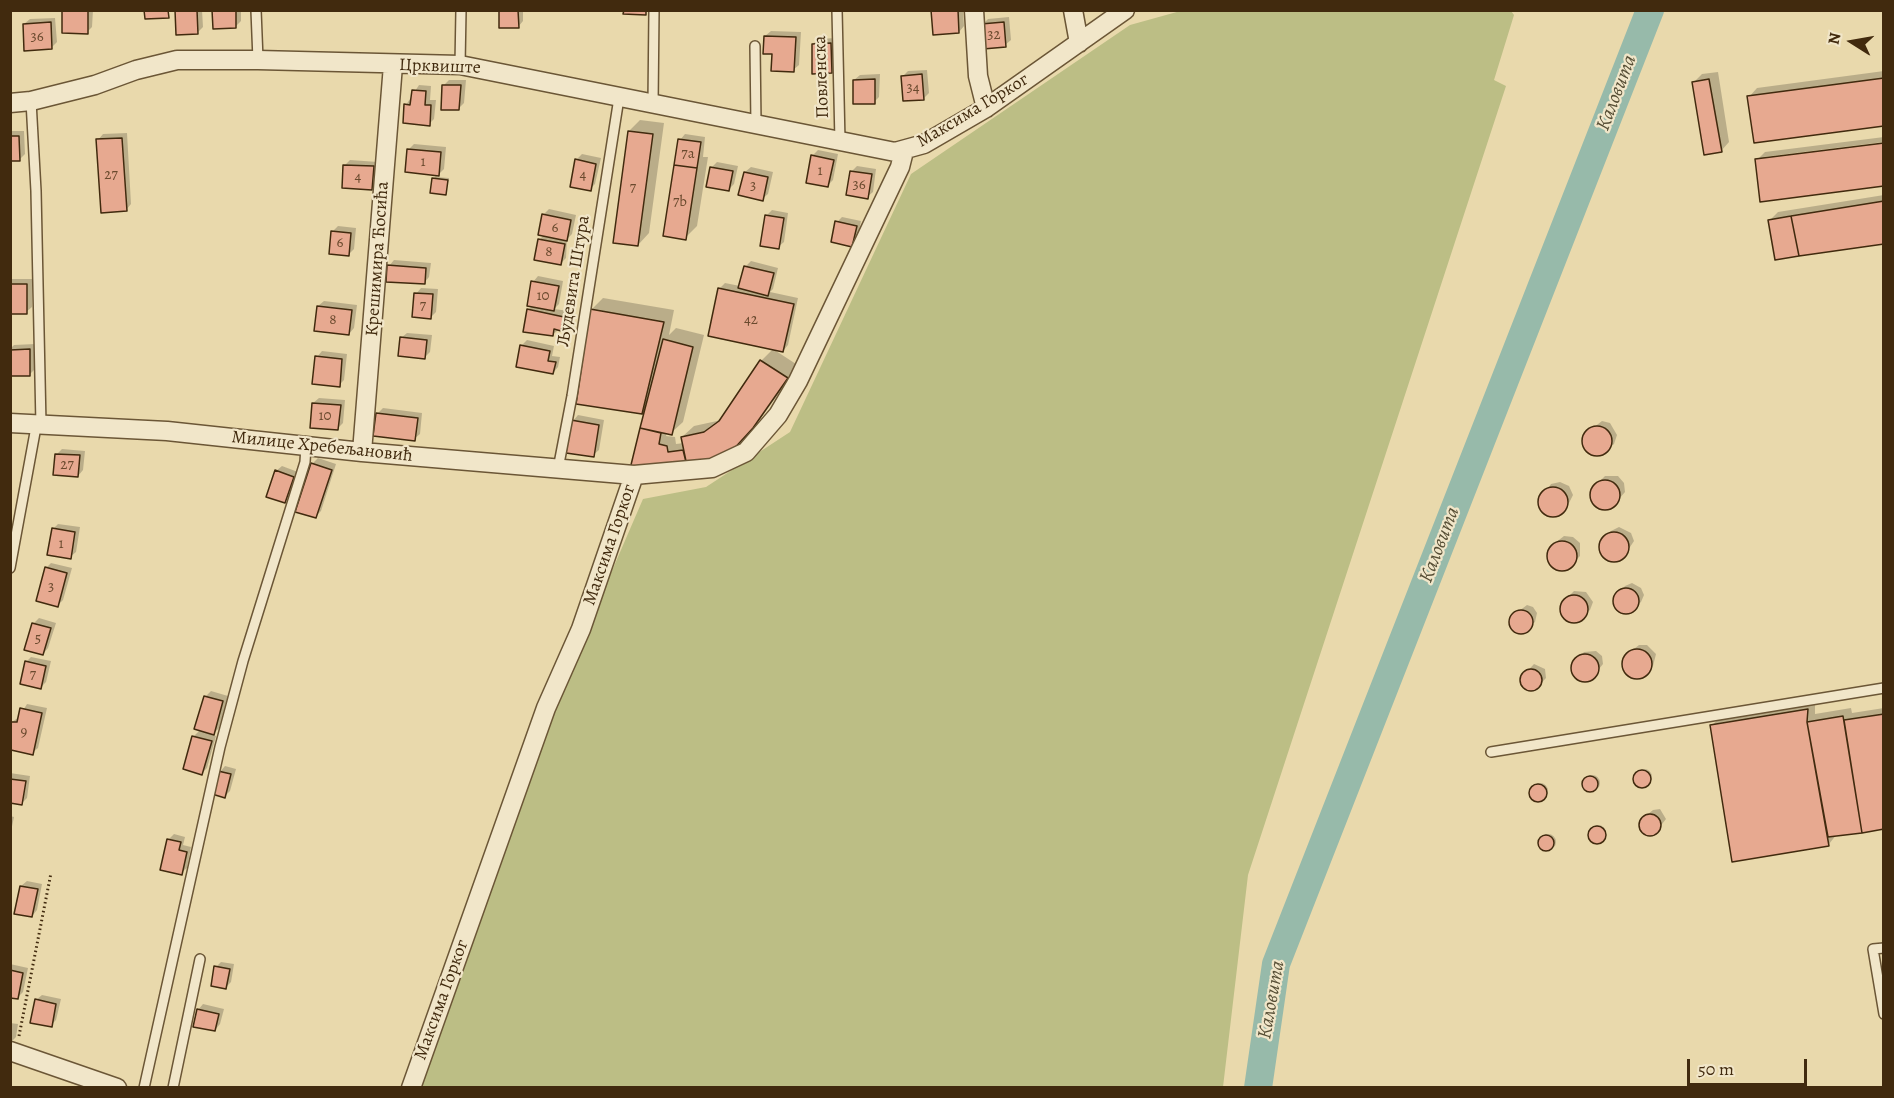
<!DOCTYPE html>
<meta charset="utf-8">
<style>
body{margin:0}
#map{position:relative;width:1894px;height:1098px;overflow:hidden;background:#e9d9ac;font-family:Alegreya,serif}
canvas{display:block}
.frame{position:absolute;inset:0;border:12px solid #412a0e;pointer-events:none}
.north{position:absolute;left:1822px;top:12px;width:60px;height:60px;-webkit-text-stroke:4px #f1e6c9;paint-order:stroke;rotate:281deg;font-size:16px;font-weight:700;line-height:24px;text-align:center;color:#412a0e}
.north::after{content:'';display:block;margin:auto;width:21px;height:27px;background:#412a0e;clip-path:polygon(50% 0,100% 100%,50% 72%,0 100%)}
.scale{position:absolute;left:1687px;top:1059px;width:120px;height:27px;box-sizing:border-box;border:3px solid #412a0e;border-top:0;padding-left:8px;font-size:18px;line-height:21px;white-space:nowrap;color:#412a0e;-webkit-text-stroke:4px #f1e6c9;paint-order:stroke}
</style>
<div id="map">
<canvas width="1894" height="1098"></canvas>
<div class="frame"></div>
<div class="north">N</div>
<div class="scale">50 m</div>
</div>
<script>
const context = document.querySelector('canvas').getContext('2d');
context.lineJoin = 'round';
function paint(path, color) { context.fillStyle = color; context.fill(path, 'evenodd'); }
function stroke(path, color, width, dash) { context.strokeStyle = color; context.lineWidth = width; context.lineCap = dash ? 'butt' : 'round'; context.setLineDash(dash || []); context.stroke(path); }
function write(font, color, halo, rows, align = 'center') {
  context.font = font + ' Alegreya,serif'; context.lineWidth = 4.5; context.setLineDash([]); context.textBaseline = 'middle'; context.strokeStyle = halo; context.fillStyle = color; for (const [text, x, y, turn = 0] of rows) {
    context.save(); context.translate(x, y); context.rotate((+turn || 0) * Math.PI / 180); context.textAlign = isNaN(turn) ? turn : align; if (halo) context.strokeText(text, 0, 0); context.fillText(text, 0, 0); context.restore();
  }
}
paint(new Path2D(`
 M1184 10 1511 11 1514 15 1494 80 1506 86 1248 875 1223 1087 421 1088 544 728 643 499 706 487 790 432 911 174 1130 25Z`), '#bcbe85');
paint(new Path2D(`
 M64 10H93L92 27 87 32Z
 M177 10H202L203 27 197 33Z
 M214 10H241V21L236 26Z
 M501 10H523V21L518 27Z
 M933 10H963L964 26 959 32Z
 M1009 17 1011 40 1005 45 983 24 988 19Z
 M55 18 57 42 51 48 24 24 30 19Z
 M771 31 801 32 799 65 793 70 774 53 765 36Z
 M836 38 837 66 831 72 813 44 819 39Z
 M927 70 929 93 923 99 903 76 908 71Z
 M1884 71V124L1749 97 1757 88Z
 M1718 72 1729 142 1721 151 1693 83 1702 74Z
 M880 74 879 97 874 102 854 80 860 75Z
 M449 80H466L464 103 458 109 444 85Z
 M419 85 431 86 430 100H436L434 119 429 124 406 105Z
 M640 120 664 123 649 233 638 245 629 131Z
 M10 131H24L25 154 19 160H10Z
 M127 133 131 204 126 210 98 140 103 134Z
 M685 134 705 137 703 157H708L697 226 685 238 680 140Z
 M1884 137V142L1764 157V160H1757L1765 152Z
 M414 144 446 147 444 169 436 177 449 178 446 193 433 179 438 174 409 149Z
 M818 150 838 154 833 180 828 185 812 156Z
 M582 154 601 158 595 184 590 189 576 160Z
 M350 160 378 162 377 183 372 188 345 165Z
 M717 162 738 166 734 184 729 189 711 168Z
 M857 166 876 169 873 192 867 197 852 171Z
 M751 167 773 172 768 194 762 199 745 172Z
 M1884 195V243L1769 221 1778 212Z
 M549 209 576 215 572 234 567 239 566 258 561 263 539 240 544 235 543 215Z
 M772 210 788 213 784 242 778 247 767 215Z
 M842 217 861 221 857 240 852 245 837 222Z
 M338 226 356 228 354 249 349 254 332 232Z
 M394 260 431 263 429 277 424 283 389 266Z
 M751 261 778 268 773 289 770 292 798 298 788 345 783 351 710 335 720 288 725 283 740 286 745 267Z
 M538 276 563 281 559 304 554 309 569 311 566 324 552 335 528 310 533 305V282Z
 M10 279H32V307L26 312H10Z
 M421 288 438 289 436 312 431 317 416 294Z
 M603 298 674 310 669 335 676 328 704 335 683 422 671 433 667 432 666 436 675 437 676 444 684 443 682 437 694 426 717 421 724 416 761 361 773 349 799 366 752 430 731 451 707 461 632 468 647 407 641 413 592 309Z
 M324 301 357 305 354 328 349 334 318 306Z
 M407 333 432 335 430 352 425 357 401 338Z
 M527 340 554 346 552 356 560 357 558 367 553 373 521 346Z
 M35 344V369L30 374 10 375V349L14 345Z
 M322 351 347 354 344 380 339 385 317 357Z
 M319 398 345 400 343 423 338 428 313 403Z
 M383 408 422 413 420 434 414 439 378 413Z
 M578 415 604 420 599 450 593 455 573 421Z
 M1602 421 1610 423 1617 435 1614 444 1600 455 1591 454 1583 443 1584 435Z
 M62 449 85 451 83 470 78 476 57 454Z
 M318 458 336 464 321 511 315 517 312 464Z
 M282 466 298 472 290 496 285 502 276 471Z
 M1605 476H1618L1624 483 1625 492 1613 506 1599 507 1591 497 1593 488Z
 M1560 482 1569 486 1573 495 1567 507 1553 516 1542 511 1539 503 1551 484Z
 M58 524 80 527 76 552 70 557 53 529Z
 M1619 527 1631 533 1634 541 1622 559 1609 560 1602 554 1600 546 1611 531Z
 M1564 536 1573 537 1580 543V556L1568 568 1554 567 1549 561 1550 547Z
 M51 563 72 568 63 600 58 605 46 568Z
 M1632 583 1641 588 1644 595 1641 602 1628 612 1618 608 1615 598 1625 586Z
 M1574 591 1586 592 1593 602 1590 610 1577 621H1569L1562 616V603Z
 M1527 605 1533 607 1537 613 1535 622 1523 632 1517 631 1511 623 1515 614Z
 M39 618 56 623 48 648 43 654 26 649 34 623Z
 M1639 645H1647L1656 654 1653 666 1640 677 1631 676 1623 665 1625 656Z
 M1596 651 1602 656 1603 664 1590 680 1582 681 1573 672V664L1584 652Z
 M31 657 51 661 46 682 41 687 26 662Z
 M1534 664 1545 669 1546 678 1536 689H1526L1521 678Z
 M211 691 228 696 219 728 212 735 216 736 207 768 202 773 194 736 200 730 205 697Z
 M1815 701V714L1851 708 1852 713 1884 708V827L1837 834 1829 844 1734 860 1712 725 1721 717Z
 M27 704 47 708 38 748 32 753 10 739 12 722 19 717Z
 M225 766 236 769 230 791 225 796 220 772Z
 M1636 777a8 8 0 1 1 16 0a8 8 0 1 1-16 0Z
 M10 773 30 776 27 798 22 803 10 801Z
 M1584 783a8 8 0 1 1 16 0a8 8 0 1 1-16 0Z
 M1532 791a8 8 0 1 1 16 0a8 8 0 1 1-16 0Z
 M1660 809 1666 819 1655 833 1646 834 1641 829 1642 819 1653 810Z
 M10 816 14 817 10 836Z
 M1590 833a8 8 0 1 1 16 0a8 8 0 1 1-16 0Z
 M174 834 185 837 183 845 191 847 187 868 181 873 168 840Z
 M1540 842a8 8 0 1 1 16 0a8 8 0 1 1-16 0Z
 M27 881 42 884 37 910 32 916 21 886Z
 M221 962 234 964 231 982 226 987 216 967Z
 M10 964 28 968 23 992 17 998 10 996Z
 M42 995 61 999 56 1020 51 1025 36 1000Z
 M203 1004 224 1009 220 1024 215 1030 198 1010Z
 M10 1023 18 1024 16 1037 11 1042Z`), '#0003');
stroke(new Path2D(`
 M1258 1088 1276 964 1650 10`), '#97baaa', 28);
const building = new Path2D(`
 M62 10H88V34L62 33Z
 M144 10H168L169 18 145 19Z
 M175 10H197L198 34 176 35Z
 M212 10H236V28L213 29Z
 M499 10H518L519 28H499Z
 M624 10H646V15L623 14Z
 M931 10H958L959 33 933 35Z
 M51 22 52 49 24 51 23 24Z
 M1004 22 1006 47 983 49 981 24Z
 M764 36 796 37 794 72 771 71 772 54H763Z
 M831 43 832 73 812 74V44Z
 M922 74 924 100 903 101 901 76Z
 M1884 78V126L1754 143 1747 96Z
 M875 79V104H853V80Z
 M1709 79 1722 152 1704 155 1692 82Z
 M442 85H461L459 110H441Z
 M412 90 426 91 425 105H431L430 126 403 123 404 104 410 105Z
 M628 131 653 134 638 246 613 243Z
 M10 136H19L20 161H10Z
 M122 138 127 211 101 213 96 139Z
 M678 139 701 142 697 168 674 165Z
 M1884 143V186L1760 202 1755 159Z
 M407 149 441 152 439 176 405 172Z
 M811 155 834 160 828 187 806 183Z
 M575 159 596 164 591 191 570 187Z
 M343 165 374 166 372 190 342 188Z
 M674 165 697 168 686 240 663 236Z
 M710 167 733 171 729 191 706 187Z
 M850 171 872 174 868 199 846 195Z
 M744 172 768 177 763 201 738 195Z
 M432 178 448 180 446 195 430 193Z
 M1884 201V244L1799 256 1791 216Z
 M542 214 571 220 567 241 538 235Z
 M765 215 784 218 779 249 760 246Z
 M1791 216 1799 256 1775 260 1768 220Z
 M835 221 857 226 852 247 831 242Z
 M331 231 351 233 349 256 329 254Z
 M538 239 565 244 561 265 534 260Z
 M387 265 426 268 425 284 386 282Z
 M744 266 774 273 768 296 738 288Z
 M531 281 559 286 554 311 527 306Z
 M10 284H27V314H10Z
 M718 288 794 304 783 352 708 336Z
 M414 293 433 294 431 319 412 317Z
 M317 306 352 310 349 335 314 331Z
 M527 309 564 317 561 331 554 329 553 336 523 332Z
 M590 309 664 322 642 414 576 404Z
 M400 337 427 340 425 359 398 356Z
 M663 339 693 347 672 435 640 428Z
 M520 345 550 351 548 361 556 362 553 374 516 367Z
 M30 349V376H10V350Z
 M315 356 342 359 340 387 312 384Z
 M760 360 788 378 753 428 731 452 708 462 687 466 681 437 704 432 719 421Z
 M312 403 341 405 338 430 310 428Z
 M376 413 418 418 415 441 373 436Z
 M571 420 599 425 594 457 566 453Z
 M1582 441a15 15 0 1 1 30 0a15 15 0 1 1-30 0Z
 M640 428 661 433 659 444 667 446 668 452 683 450 687 466 630 469Z
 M55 454 80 455 78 477 53 475Z
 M311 463 332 470 316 518 295 512Z
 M275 470 294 477 285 503 266 497Z
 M1590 495a15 15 0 1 1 30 0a15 15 0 1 1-30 0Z
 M1538 502a15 15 0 1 1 30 0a15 15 0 1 1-30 0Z
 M52 528 75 532 71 559 47 555Z
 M1599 547a15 15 0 1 1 30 0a15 15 0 1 1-30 0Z
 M1547 556a15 15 0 1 1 30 0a15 15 0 1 1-30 0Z
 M45 567 67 573 58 607 36 601Z
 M1613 601a13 13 0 1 1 26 0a13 13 0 1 1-26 0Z
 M1560 609a14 14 0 1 1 28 0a14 14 0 1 1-28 0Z
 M1509 622a12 12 0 1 1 24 0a12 12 0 1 1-24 0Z
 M32 623 51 628 43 655 24 650Z
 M1622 664a15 15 0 1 1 30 0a15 15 0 1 1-30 0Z
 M1571 668a14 14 0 1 1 28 0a14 14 0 1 1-28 0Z
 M25 661 46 666 41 689 20 684Z
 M1520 680a11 11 0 1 1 22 0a11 11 0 1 1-22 0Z
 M204 696 223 701 214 735 194 729Z
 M20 708 42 713 33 755 11 750 10 722H17Z
 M1808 709 1807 722 1829 846 1732 862 1710 725Z
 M1884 714V829L1862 833 1844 720Z
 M1843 716 1862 833 1828 837 1807 722Z
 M192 736 212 741 202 775 183 769Z
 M1633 779a9 9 0 1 1 18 0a9 9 0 1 1-18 0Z
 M218 771 231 774 225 798 212 794Z
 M1582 784a8 8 0 1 1 16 0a8 8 0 1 1-16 0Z
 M10 779 26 781 22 805 10 803Z
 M1529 793a9 9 0 1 1 18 0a9 9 0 1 1-18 0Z
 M1639 825a11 11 0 1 1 22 0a11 11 0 1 1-22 0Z
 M1588 835a9 9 0 1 1 18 0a9 9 0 1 1-18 0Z
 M1538 843a8 8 0 1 1 16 0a8 8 0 1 1-16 0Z
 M167 839 181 842 179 850 187 852 182 875 160 870Z
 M20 886 38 889 32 917 14 914Z
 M214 966 230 969 226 989 211 986Z
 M10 970 23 973 18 999 10 998Z
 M35 999 56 1004 52 1027 30 1023Z
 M197 1009 219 1014 215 1031 193 1027Z`);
paint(building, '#e7a990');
stroke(building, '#412a0e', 1.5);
const service = new Path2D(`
 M256 10 258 60
 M837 10 840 142
 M755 46 756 124
 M460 65 461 10
 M31 101 36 191 41 425
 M653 104 654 10
 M558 469 572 396 619 98
 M10 568 36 427
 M1491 752 1884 688
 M1884 948 1873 949 1884 1014
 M144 1088 220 747 243 661 305 462 306 446
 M173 1088 200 959`);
const minor = new Path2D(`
 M974 10 978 76 986 108
 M1073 10 1079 43
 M10 103 31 101 95 85 136 70 177 60H258L460 65 895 152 924 144 986 108 1125 10
 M10 423 167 431 362 452 634 475 712 468 746 452 778 415 798 381 900 167 904 151
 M362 452 393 65
 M10 1051 117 1088
 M411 1088 546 708 581 629 634 475`);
stroke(service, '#6b5636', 12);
stroke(minor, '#6b5636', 21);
stroke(new Path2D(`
 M19 1036 51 873`), '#412a0e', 3, [1.5, 3]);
stroke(service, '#f1e6c9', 9);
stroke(minor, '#f1e6c9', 18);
write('15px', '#6a4a2e', null, [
 ["32",994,35],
 ["36",37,37],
 ["34",913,88],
 ["7a",688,154],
 ["1",423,162],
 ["1",820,171],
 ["27",111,175],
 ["4",583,175],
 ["4",358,177],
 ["36",859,185],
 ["3",753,186],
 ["7",633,188],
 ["7b",680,202],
 ["6",555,228],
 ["6",340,243],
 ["8",549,252],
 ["10",543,296],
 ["7",423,306],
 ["8",333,320],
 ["42",751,320],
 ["10",325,416],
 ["27",67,465],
 ["1",61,544],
 ["3",51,587],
 ["5",38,639],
 ["7",33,675],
 ["9",24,732]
]);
write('18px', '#412a0e', '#f1e6c9', [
 ["Црквиште",440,67,2],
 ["Повленска",822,77,-92],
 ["Максима Горког",973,111,-31],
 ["Крешимира Ћосића",378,259,-86],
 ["Људевита Штура",574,281,-81],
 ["Милице Хребељановић",322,447,6],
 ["Максима Горког",610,545,-71],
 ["Максима Горког",442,1000,-70]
]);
write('italic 20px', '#564e35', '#f1e6c9', [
 ["Каловита",1617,93,-69],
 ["Каловита",1440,545,-69],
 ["Каловита",1272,1000,-80]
]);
</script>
